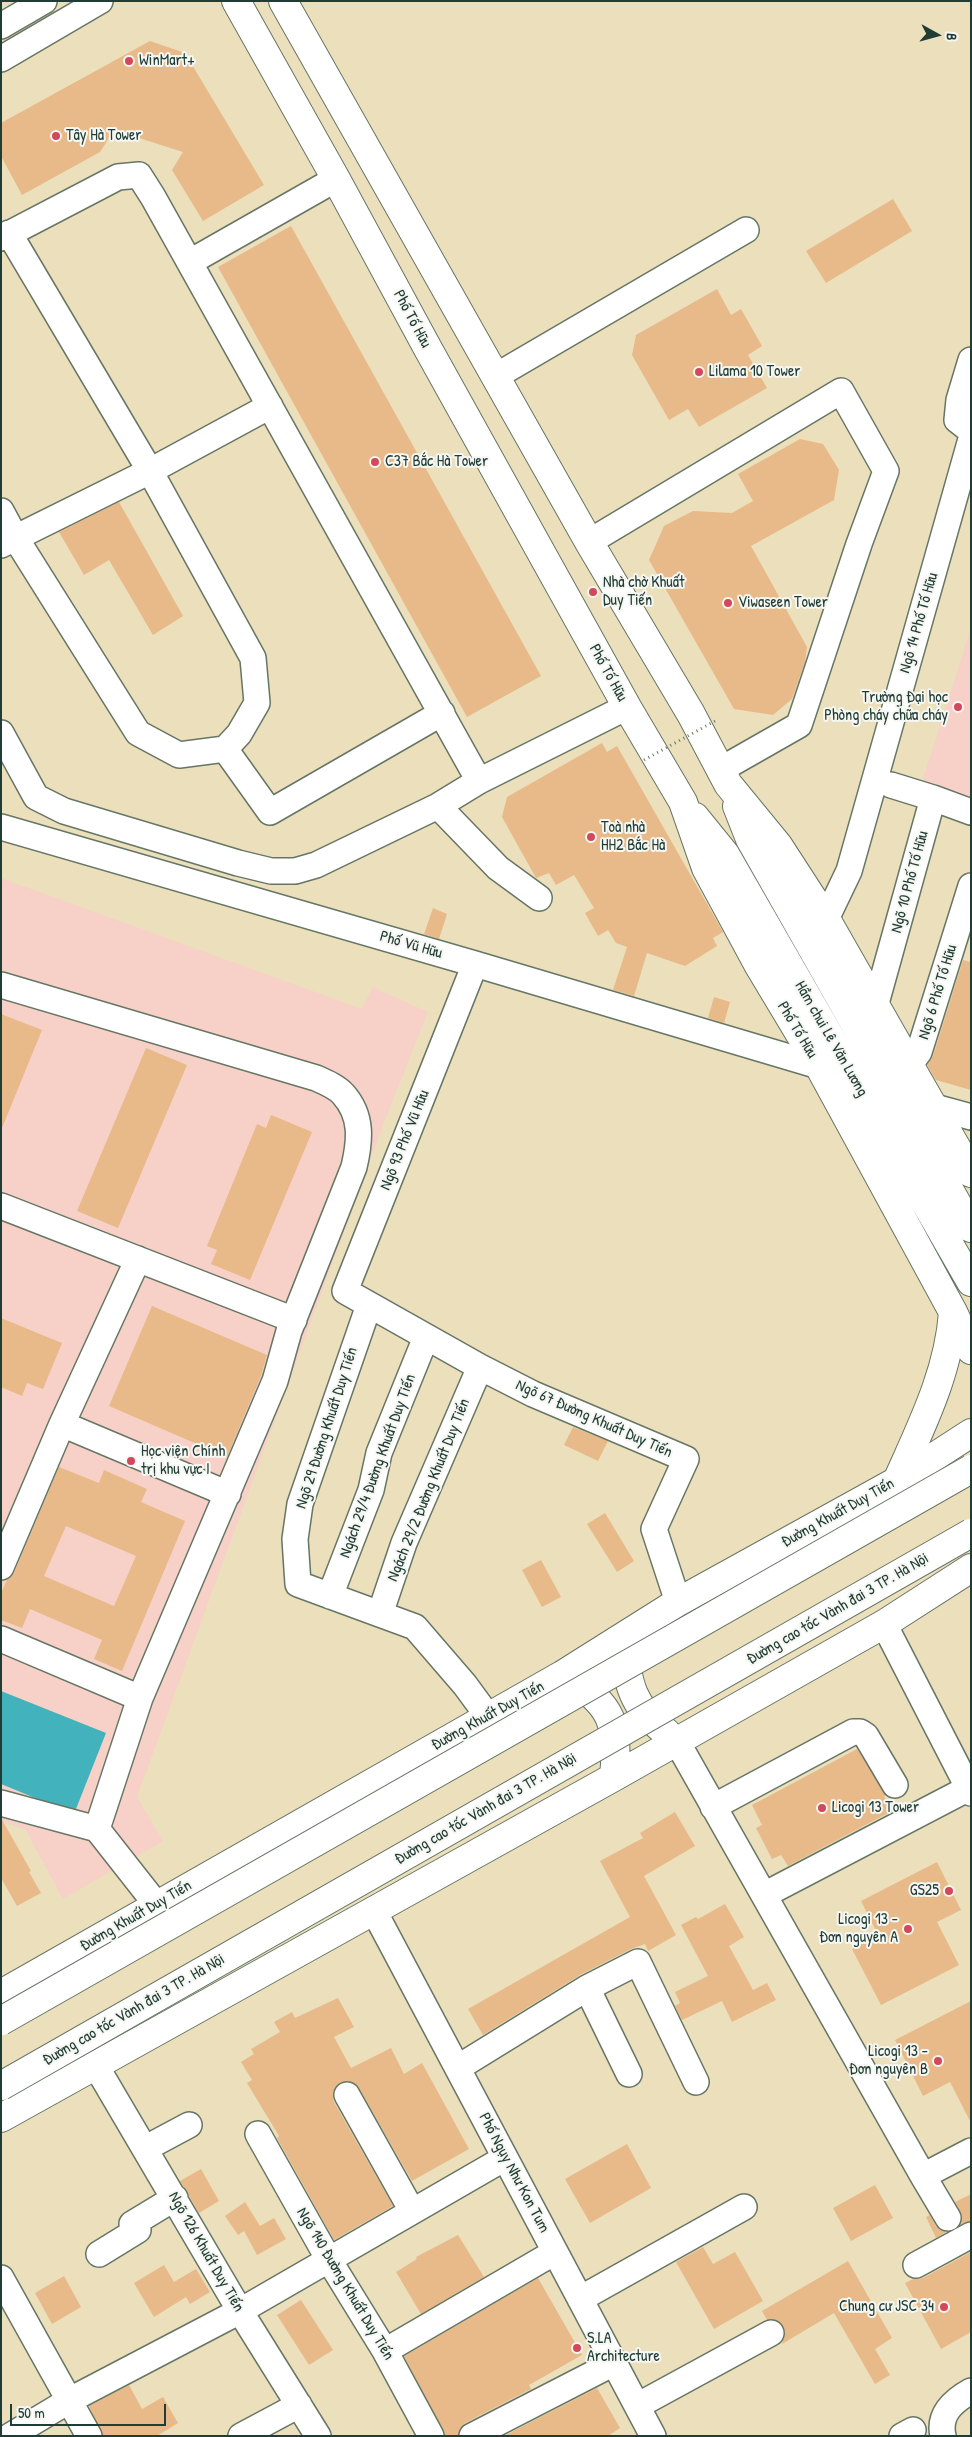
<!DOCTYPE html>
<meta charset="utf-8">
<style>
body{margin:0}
#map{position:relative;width:972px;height:2437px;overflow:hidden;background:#ebdfbc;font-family:"Patrick Hand",sans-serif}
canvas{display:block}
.frame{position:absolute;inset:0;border:2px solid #1f3d34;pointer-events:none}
.north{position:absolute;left:912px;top:10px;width:50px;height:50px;-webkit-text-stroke:4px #f6f6f2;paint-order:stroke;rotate:97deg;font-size:14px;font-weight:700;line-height:20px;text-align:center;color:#1f3d34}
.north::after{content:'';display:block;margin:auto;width:18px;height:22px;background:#1f3d34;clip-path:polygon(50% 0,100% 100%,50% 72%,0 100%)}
.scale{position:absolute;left:10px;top:2404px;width:156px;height:22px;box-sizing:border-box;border:2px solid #1f3d34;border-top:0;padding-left:6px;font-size:15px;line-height:18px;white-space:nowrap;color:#1f3d34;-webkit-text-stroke:4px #f6f6f2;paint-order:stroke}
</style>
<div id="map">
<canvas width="972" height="2437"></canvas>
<div class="frame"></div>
<div class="north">B</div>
<div class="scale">50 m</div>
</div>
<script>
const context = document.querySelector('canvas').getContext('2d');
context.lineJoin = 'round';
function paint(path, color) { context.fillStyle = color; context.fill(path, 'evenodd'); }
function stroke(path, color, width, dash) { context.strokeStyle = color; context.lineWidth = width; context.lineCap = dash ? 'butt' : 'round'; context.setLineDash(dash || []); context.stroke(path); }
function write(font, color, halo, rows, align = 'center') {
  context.font = font + ' "Patrick Hand",sans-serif'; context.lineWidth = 4; context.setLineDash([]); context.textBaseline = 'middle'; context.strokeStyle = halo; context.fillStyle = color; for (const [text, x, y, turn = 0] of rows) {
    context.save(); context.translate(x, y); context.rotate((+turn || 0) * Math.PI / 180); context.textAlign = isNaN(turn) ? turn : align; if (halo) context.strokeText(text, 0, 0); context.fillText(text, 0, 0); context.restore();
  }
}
paint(new Path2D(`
 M971 628V800L921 785Z
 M1 878 362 1009 372 987 428 1012 383 1125 137 1797 163 1841 63 1899 25 1829 1 1822Z`), '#f7d1c7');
paint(new Path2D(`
 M1 1691 106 1733 74 1814 1 1784Z`), '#42b2bd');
paint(new Path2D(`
 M150 41 185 53 264 185 203 221 172 170 183 152 114 130 100 152 22 195 1 156V123Z
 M893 199 912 231 826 283 806 251Z
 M291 226 541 676 467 717 218 267Z
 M717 289 731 315 741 309 762 346 748 355 767 388 699 427 688 409 669 420 632 355 636 335Z
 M800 439 823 444 839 470 834 500 751 546 807 647 805 662 792 699 773 715 734 709 649 560 664 526 693 511 732 513 753 501 738 474Z
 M119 502 183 616 153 635 109 560 84 575 59 532Z
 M602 743 607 752 617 746 723 932 713 938 717 946 685 966 647 953 634 996 613 990 627 947 616 943 608 930 598 936 585 913 594 908 574 875 556 885 549 873 536 878 502 817 507 797Z
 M433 908 447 914 439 939 424 934Z
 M963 960 971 962V1090L936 1080 927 1065 933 1056Z
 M714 997 730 1002 724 1023 708 1018Z
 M1 1014 42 1030 2 1128H1Z
 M146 1048 187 1065 118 1228 77 1211Z
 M271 1115 312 1132 250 1280 211 1264 217 1250 207 1246 257 1124 266 1128Z
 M152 1306 267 1355 261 1376 227 1457 109 1406Z
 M1 1318 62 1343 43 1389 27 1383 22 1396 1 1387Z
 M573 1427 608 1441 598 1461 564 1445Z
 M59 1467 99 1483 104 1470 147 1489 141 1502 185 1521 122 1671 94 1659 102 1640 30 1609 22 1628 1 1620V1593L7 1580 14 1573ZM66 1526 136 1556 114 1606 44 1576Z
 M605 1513 634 1561 617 1572 587 1524Z
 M541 1560 561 1597 542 1607 522 1570Z
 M857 1749 886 1795 884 1796 892 1811 788 1866 781 1855 772 1859 756 1828 762 1825 752 1805Z
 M675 1812 695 1846 644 1876 676 1935 648 1951 645 1944 631 1949 580 1975 483 2035 468 2009 630 1917 600 1861 643 1838 640 1833Z
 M1 1818 31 1871 29 1872 41 1893 17 1906 1 1878Z
 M937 1862 961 1910 937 1922 959 1965 881 2005 852 1949 878 1935 861 1901Z
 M725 1904 744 1937 729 1946 753 1990 767 1983 776 2000 732 2022 722 2001 682 2020 675 2006 680 2003 675 1992 708 1976 681 1925 696 1917 698 1919Z
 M338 1998 354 2027 334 2037 351 2068 391 2048 404 2074 422 2063 469 2149 412 2181 359 2088 348 2081 340 2083 333 2094 334 2102 393 2206 334 2240 277 2138 279 2136 247 2083 252 2080 241 2062 254 2054 251 2049 280 2032 274 2022 292 2012 295 2018Z
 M971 2001V2123L950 2082 923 2096 895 2040Z
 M627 2144 651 2188 590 2223 565 2179Z
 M201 2169 219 2201 199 2213 180 2181Z
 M875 2185 893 2218 851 2241 833 2208Z
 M971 2194V2221L961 2224 962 2217 955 2202Z
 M245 2202 260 2226 274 2218 286 2239 257 2255 244 2231 238 2235 225 2216Z
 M930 2215 936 2226 946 2232 936 2238 926 2217Z
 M458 2235 484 2277 421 2314 396 2272 417 2259 416 2257Z
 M703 2247 713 2264 735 2252 763 2301 714 2329 676 2262Z
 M971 2252V2332L941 2349 905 2283 913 2279 923 2278Z
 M848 2261 892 2338 875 2349 890 2375 875 2384 834 2313 782 2344 785 2334 783 2326 778 2321 767 2320 762 2311Z
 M164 2265 174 2282 196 2269 210 2292 190 2304 186 2297 154 2317 134 2283Z
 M64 2276 81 2307 52 2324 35 2293Z
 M538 2278 582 2355 529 2385 531 2389 465 2423 460 2429 458 2436H445L404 2356Z
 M301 2300 333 2350 309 2365 277 2315Z
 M129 2385 142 2409 163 2397 178 2423 157 2436H103L89 2406Z
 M597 2388 620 2428 608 2436H504Z`), '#e8ba89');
const minor = new Path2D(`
 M1 26 44 1
 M1 59 100 1
 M1 238 118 177 139 175 153 197 479 781
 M190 262 336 179
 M971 360 959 400 957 420 971 431
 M496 376 746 230
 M1 511 15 537 138 733 179 755 225 749 239 734 257 703 253 658 150 471 9 233
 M589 542 841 391 886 471 859 544 799 725 720 770
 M1 545 150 471 270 406
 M1 733 36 797 64 811 238 863 271 871H295L316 865 438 806 479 781 627 707
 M225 749 270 812 442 713
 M933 798 971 812
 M438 806 498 868 539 898
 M1 827 475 964 819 1066
 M826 919 849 871 971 439
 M475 964 345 1291 480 1367 533 1394 686 1459 654 1529 678 1602
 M1 985 316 1078C325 1082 337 1087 343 1094 363 1116 360 1141 354 1167L289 1331 275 1381 140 1698 97 1829 156 1904
 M875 1007 933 798 891 785
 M908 1067 919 1052 971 886
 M931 1106 971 1117
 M1 1206 294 1320
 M369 1305 300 1504 295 1539 298 1584 415 1627 465 1685 487 1715
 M62 1424 228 1494
 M1 1567 62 1424 138 1259
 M330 1596 371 1490 379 1453 426 1337
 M380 1614 404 1543 480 1367
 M884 1624 971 1793
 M1 1639 140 1698
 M676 1740 923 2176 971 2151
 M1 1803 97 1829
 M713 1807 853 1732H860L866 1736 895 1785
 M764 1895 969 1788
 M374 1911 653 2436
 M587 1988 629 2074
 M96 2066 240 2311 318 2436
 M459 2067 587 1988 638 1962 696 2082
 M347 2095 412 2211
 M258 2134 329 2260 385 2351 431 2436
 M146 2148 189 2125
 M923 2176 948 2218
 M99 2254 138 2230 132 2224 175 2198
 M916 2265 971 2235
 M1 2278 89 2436
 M580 2299 744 2207
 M385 2351 555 2252
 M637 2406 771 2333
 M10 2436 70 2400 240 2311 505 2158
 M241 2436 299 2405
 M472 2436 614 2363
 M902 2436 913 2430
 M943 2436C938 2414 953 2401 971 2391`);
const major = new Path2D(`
 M236 1 336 179 427 347 627 707 683 802 706 868 759 966 819 1066 953 1312 971 1350
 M283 1 589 542 691 714 728 784 778 845 826 919 971 1173
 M737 806 750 839 971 1228
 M695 817 725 854 971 1282
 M897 1481C921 1427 949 1372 953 1312
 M623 1644C628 1684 632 1707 666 1732
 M566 1677C613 1703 619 1726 614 1777
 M1 1994 562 1675 678 1602 897 1481 971 1433
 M1 2118 614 1777 884 1624 971 1568`);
stroke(minor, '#667664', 28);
stroke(major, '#667664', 30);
stroke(minor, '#fff', 25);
stroke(major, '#fff', 28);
const highwayBridge = new Path2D(`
 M1 2021 971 1469
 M1 2086 971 1533`);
stroke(highwayBridge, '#667664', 30, []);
stroke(new Path2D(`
 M644 760 715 721`), '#667664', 3, [1, 4]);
stroke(highwayBridge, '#fff', 28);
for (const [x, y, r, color] of [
 [129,61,5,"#d1495b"],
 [56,136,5,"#d1495b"],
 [699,372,5,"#d1495b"],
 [375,462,5,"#d1495b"],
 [593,592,5,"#d1495b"],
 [728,603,5,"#d1495b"],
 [958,707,5,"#d1495b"],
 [591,837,5,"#d1495b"],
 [131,1461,5,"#d1495b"],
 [822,1808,5,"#d1495b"],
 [949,1891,5,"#d1495b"],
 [908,1929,5,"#d1495b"],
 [938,2061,5,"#d1495b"],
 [944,2307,5,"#d1495b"],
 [577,2348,5,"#d1495b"]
]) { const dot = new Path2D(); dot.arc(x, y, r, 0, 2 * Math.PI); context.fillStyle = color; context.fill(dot); stroke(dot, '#f6f6f2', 2); }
write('16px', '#1f3d34', '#f6f6f2', [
 ["WinMart+",139,61],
 ["Tây Hà Tower",66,136],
 ["Lilama 10 Tower",709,372],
 ["C37 Bắc Hà Tower",385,462],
 ["Nhà chờ Khuất",603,583],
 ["Duy Tiến",603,601],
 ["Viwaseen Tower",738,603],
 ["Trường Đại học",948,698,"right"],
 ["Phòng cháy chữa cháy",948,716,"right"],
 ["Toà nhà",601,828],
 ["HH2 Bắc Hà",601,846],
 ["Học viện Chính",141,1452],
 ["trị khu vực I",141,1470],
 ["Licogi 13 Tower",832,1808],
 ["GS25",939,1891,"right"],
 ["Licogi 13 -",898,1920,"right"],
 ["Đơn nguyên A",898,1938,"right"],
 ["Licogi 13 -",928,2052,"right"],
 ["Đơn nguyên B",928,2070,"right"],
 ["Chung cư JSC 34",934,2307,"right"],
 ["S.LA",587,2339],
 ["Architecture",587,2357]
], 'left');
write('16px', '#1f3d34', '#f6f6f2', [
 ["Phố Tố Hữu",412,319,62],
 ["Ngõ 14 Phố Tố Hữu",919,623,-74],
 ["Phố Tố Hữu",608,673,61],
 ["Ngõ 10 Phố Tố Hữu",910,882,-75],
 ["Phố Vũ Hữu",411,945,16],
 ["Ngõ 6 Phố Tố Hữu",938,992,-73],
 ["Phố Tố Hữu",797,1030,59],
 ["Hầm chui Lê Văn Lương",831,1039,60],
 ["Ngõ 93 Phố Vũ Hữu",405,1140,-68],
 ["Ngõ 67 Đường Khuất Duy Tiến",594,1419,24],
 ["Ngõ 29 Đường Khuất Duy Tiến",327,1428,-72],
 ["Ngách 29/4 Đường Khuất Duy Tiến",378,1466,-70],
 ["Ngách 29/2 Đường Khuất Duy Tiến",429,1490,-68],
 ["Đường Khuất Duy Tiến",838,1513,-29],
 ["Đường cao tốc Vành đai 3 TP. Hà Nội",838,1609,-30],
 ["Đường Khuất Duy Tiến",488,1716,-29],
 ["Đường cao tốc Vành đai 3 TP. Hà Nội",486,1809,-30],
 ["Đường Khuất Duy Tiến",136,1916,-30],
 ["Đường cao tốc Vành đai 3 TP. Hà Nội",134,2010,-30],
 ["Phố Ngụy Như Kon Tum",514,2173,62],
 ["Ngõ 126 Khuất Duy Tiến",206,2252,60],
 ["Ngõ 140 Đường Khuất Duy Tiến",345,2284,59]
]);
</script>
